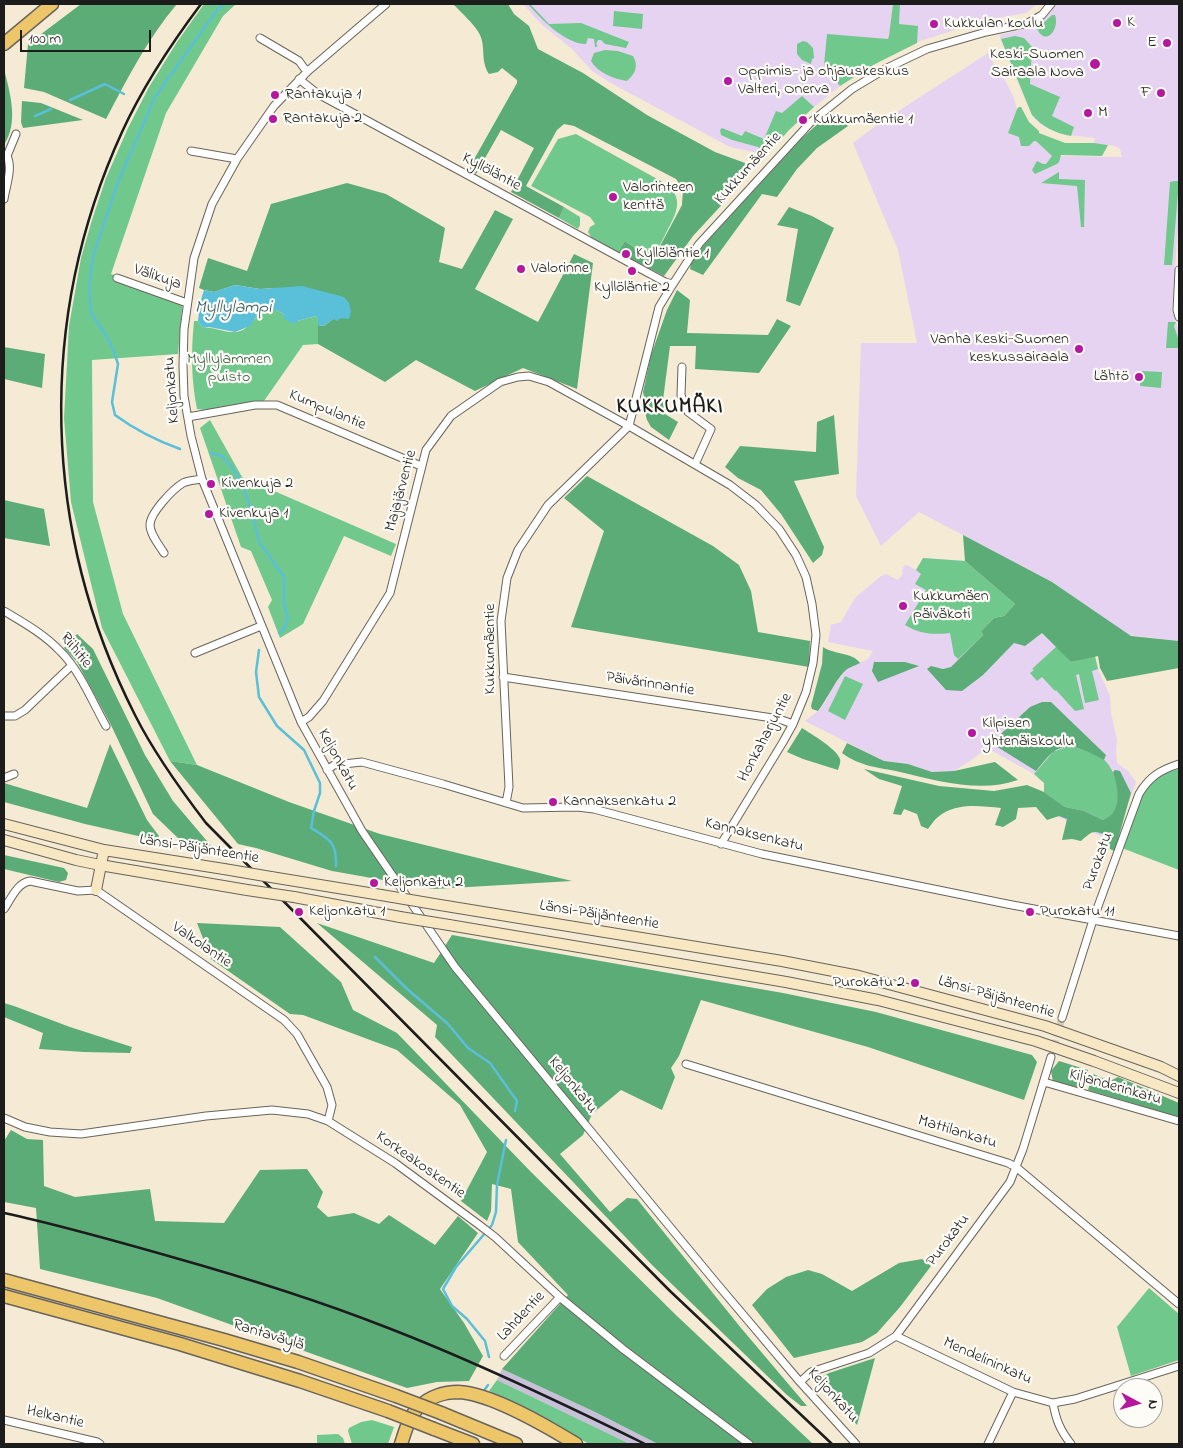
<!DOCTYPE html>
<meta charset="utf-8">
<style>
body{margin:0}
#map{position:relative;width:1183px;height:1448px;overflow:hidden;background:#f5ead4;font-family:"Indie Flower",sans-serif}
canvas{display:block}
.frame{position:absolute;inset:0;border:5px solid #1c1c1c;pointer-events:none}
.north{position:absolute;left:1113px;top:1378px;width:50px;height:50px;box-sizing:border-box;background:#fdfcf7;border:1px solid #a3a29f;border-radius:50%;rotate:96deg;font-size:14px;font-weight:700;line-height:20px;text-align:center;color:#1c1c1c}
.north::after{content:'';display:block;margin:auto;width:18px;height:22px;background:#b5179e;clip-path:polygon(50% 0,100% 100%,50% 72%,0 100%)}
.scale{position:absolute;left:20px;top:30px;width:131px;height:22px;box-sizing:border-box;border:2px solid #1c1c1c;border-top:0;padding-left:6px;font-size:15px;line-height:18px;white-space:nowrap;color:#1c1c1c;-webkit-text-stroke:4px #fdfcf7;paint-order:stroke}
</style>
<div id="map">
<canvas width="1183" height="1448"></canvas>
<div class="frame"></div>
<div class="north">N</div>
<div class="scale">100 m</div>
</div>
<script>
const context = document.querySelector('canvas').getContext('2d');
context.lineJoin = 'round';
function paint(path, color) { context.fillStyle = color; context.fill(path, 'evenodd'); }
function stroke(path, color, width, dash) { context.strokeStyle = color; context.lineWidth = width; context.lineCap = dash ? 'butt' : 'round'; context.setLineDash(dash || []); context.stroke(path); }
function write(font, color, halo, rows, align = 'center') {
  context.font = font + ' "Indie Flower",sans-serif'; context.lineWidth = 4.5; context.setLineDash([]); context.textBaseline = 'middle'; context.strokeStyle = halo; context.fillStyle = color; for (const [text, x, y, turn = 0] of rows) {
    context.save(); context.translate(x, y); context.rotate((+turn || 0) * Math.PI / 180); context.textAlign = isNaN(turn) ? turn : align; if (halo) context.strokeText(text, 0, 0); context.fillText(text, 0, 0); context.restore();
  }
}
paint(new Path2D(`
 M523 4H1037L1026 13 986 20 920 41 875 64 840 86 814 107 789 130 763 159 754 152 730 147 609 82 591 70 572 49 541 24Z
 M1056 4H1179V213L1172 310 1179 332V641L1128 635 1052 582 919 512 881 546 856 496 861 343H917L898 250 853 143 877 125 988 53 1000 75 1005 80 1013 96 1017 109 1008 133 1036 141 1052 156 1122 157 1120 149 1115 146 1094 143 1095 138 1061 134 1040 124 1032 115 1026 102 999 35 1020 30 1038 24 1051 12Z
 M923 558 965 561 983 674 1014 643 1042 633 1071 662 1095 656 1098 669 1110 696 1111 713 1117 740 1116 752 1117 763 1128 771 1136 782 1114 842 1036 807 1044 792V783L1034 774 987 748 973 759 954 771 932 772 908 764 884 761 805 721 818 711 824 704 831 690 847 668 868 659 873 651 828 642 831 625 841 622 855 598 881 576 886 574 898 580 903 573 902 569 905 565H907L916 570Z`), '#e5d3f1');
paint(new Path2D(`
 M502 1369 595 1412 658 1444H630L497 1380Z`), '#c7c0d9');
paint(new Path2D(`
 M204 4H236L223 16 166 113 111 274 183 298 178 354 92 360 93 502 123 614 197 765 170 761 102 628 71 502 64 418 69 326 81 258 92 220 106 178 128 128 149 87 177 42Z
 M528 4H530L549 24 581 23 629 42 626 48 605 44 601 40H598L596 44 598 46 595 47 594 39 588 38 586 44C565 44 541 19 528 4Z
 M893 4H900L899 24 918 26 917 43 875 64 840 86 824 65 827 34 888 39 889 36Z
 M614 11 643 14 642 29 613 26Z
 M1052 15H1055C1060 29 1046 47 1037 29Z
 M1015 36 1024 38 1032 47 1030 84 1060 97 1052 116 1074 127 1071 136C1055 133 1043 127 1032 115L1001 39Z
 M803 41 807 42 813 48 814 58 812 59 811 64 802 60 797 54V44Z
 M605 50 618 51 633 56C639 66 635 74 627 81 614 79 598 73 591 61L594 53Z
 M802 96 814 107 789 130 768 154 758 147 732 140 721 135 720 130 722 128 742 136 745 131 764 139 776 111 782 113Z
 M1019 107H1021L1029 122 1039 131V133L1065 143H1094L1108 145 1102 156 1061 155 1059 162 1057 164 1035 174 1032 170 1037 161 1043 164H1046L1052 156 1036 141H1034L1029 146H1021L1019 137 1008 133 1017 109Z
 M576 134 668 185C684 200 676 214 667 231 662 241 658 250 651 258L625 241 618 252 591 237 588 232 590 227 595 224 590 217 531 186 558 139Z
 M1059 172V179L1085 180 1084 227H1081L1077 186 1041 183Z
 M1175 181H1179L1172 265H1164L1170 182Z
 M564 207 580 217V225L578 229 559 218Z
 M276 310 285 315 288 319 297 321 316 316 318 319V344L303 345 264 401 205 410 197 409C191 379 191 351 194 321H198L203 328C214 326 224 333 235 332 250 331 252 317 264 312 268 310 272 310 276 310Z
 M1168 322H1176L1174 326 1179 341V348H1166Z
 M1142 371 1162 372 1161 388 1140 386Z
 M210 420 242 477 396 544 391 556 344 536 303 624 280 638 268 607 272 600 251 551 241 547 200 428Z
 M923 558 965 561 1015 604 1004 616 994 618 981 631 983 635 958 659 954 655 950 633C933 635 920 634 905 625L926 590 915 584 921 574 916 570Z
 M1057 646 1071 662 1095 656 1098 669 1092 671 1099 700 1085 703 1079 674 1076 675 1084 709 1075 711 1056 690 1055 691 1042 677 1037 681 1030 673 1034 670 1032 669Z
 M845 676 863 684 845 720 828 711Z
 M1066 747C1079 747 1092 751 1103 759 1116 769 1124 800 1113 814 1111 816 1106 818 1103 820L1084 811 1065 807 1044 792V783L1034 774 1053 752Z
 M1179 769V870L1122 848C1129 832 1138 798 1148 786 1156 776 1168 772 1179 769Z
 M1149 1288 1179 1314V1360L1131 1376 1117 1327Z
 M497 1380 630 1444H589L531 1411 489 1391Z
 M372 1420 394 1427 388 1444H352L348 1431 349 1428 361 1422Z
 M338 1434 343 1438 345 1444H317V1435Z`), '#71c88d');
paint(new Path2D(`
 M81 4H177C148 38 127 79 106 119L44 92 24 88 28 44Z
 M453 4H508L514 14 529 26 538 49 583 73 647 115 715 152 745 163 741 184 693 236 664 276 618 252 625 241 650 258 658 250 682 205 683 189 676 179 574 126 564 124 557 130 526 186 564 207 559 218 511 192 534 148 501 130 476 174 468 170 517 83V80L502 68 498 72 489 74C480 60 486 48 480 35 477 27 460 11 453 4Z
 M4 69C10 93 19 122 4 145Z
 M22 101 41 103 83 120 23 128 21 122Z
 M838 113 848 126 817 148 797 169 777 197 762 194 703 275 690 269 691 262 703 246 801 139 822 120Z
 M347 183 386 194 445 228 439 262 462 269 495 210 513 219 475 289 538 322 574 254 593 263 577 389 523 368 475 391 416 360 385 382 318 344V325L324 326 333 319 276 288 260 289 235 285 214 292 204 290 199 288 208 258 247 271 271 204Z
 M789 207 812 216 834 228 800 306 786 301 798 229 777 225Z
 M677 290 690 300 687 333 768 335 777 319 791 326 759 373 695 369 696 346H670L663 400 665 414 678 422 669 440 651 427 647 420 644 409 645 401 643 392 651 355 667 310Z
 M4 347 45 354 42 388 4 379Z
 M834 415 839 474 794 481 824 547 822 555 813 563 781 514 761 490 738 478 725 467 740 446 816 452 817 422Z
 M587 476 713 546 739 565 751 591 758 632 810 641 809 667 571 627 604 531 564 498Z
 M4 500 44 509 50 546 4 538Z
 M963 535 1052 582 1131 636 1179 641V668L1107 681 1100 668 1098 656 1071 662 1042 633 1025 646 1014 643 983 675 962 691 946 690 927 669 931 666 943 669 951 667 983 635 981 631 994 618 1004 616 1015 604 965 561Z
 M77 634 93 649 145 755 173 801 212 847 179 839 153 814 110 723 77 662 64 648Z
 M823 647C835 655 852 652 860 663 857 665 852 666 849 668 838 674 827 700 818 711L812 709 811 706 822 664Z
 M874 662H905L919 666 878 682 872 671Z
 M1042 702H1051L1106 755 1104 760C1088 752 1069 739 1052 753 1046 758 1041 765 1036 771L991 743 1030 707Z
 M802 728C811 734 836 748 840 759 841 763 839 766 838 770L803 759 787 752Z
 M847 743 884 761 908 764 932 772 954 771 995 762 1018 780C981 793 937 781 900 772 878 767 861 767 842 753Z
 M110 744 147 820 159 836 156 840 85 824 4 802V783L87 808Z
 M170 761 197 765 289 802 380 834 572 881 434 889 332 871 256 848 238 844Z
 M864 769 939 786 994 791 1027 785 1044 792 1065 807 1084 811 1103 820C1106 818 1111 816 1113 813 1121 801 1117 785 1113 772L1115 770 1120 771 1131 793 1117 843 1114 851 1110 849 1107 836C1093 830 1093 830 1081 841L1072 839 1062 840 1067 819 1059 816 1047 820 1036 807 1018 808 1016 819 1003 827 995 825 1001 808C980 806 956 802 938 817 934 820 931 825 928 829L921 826 917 814 904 809 901 815 893 814 902 786 879 779Z
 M4 855 64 868 68 873 66 880 59 882 4 869Z
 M197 923 280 927 341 982 353 1010 397 1033 531 1172 677 1316 813 1444H658L595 1412 502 1369 568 1295 518 1242 511 1189 492 1184 491 1211 487 1221 461 1201 487 1152 460 1105 397 1050 303 1015 290 1014 211 959Z
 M317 923 434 963 452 935 783 993 876 1012 1032 1055 1037 1062 1024 1100 868 1047 701 1000 679 1056 671 1068 675 1077 662 1110 621 1090 592 1114 583 1135 560 1154 610 1212 627 1198 637 1199 741 1328 807 1406H801L787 1395 652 1265 435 1037 437 1025Z
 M4 1003 14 1006 70 1027 132 1047 130 1053 84 1052 39 1049 43 1033 4 1017Z
 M1059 1061 1088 1070 1082 1088 1053 1082 1051 1071Z
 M1093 1074 1110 1081 1118 1077 1179 1103V1117L1088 1090Z
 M11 1130 27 1139 43 1140 44 1186 75 1197 150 1189 155 1221 224 1223 260 1170 307 1169 323 1192 317 1207 328 1217 354 1213 379 1224 389 1215 435 1245 458 1216 478 1233 440 1289 464 1323 483 1356 469 1381 437 1382 407 1388 157 1298 40 1269 36 1208 4 1202V1141Z
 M922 1259 931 1266 900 1307 877 1333 862 1342 794 1358 752 1305 767 1289 786 1277 808 1270 822 1274 852 1291 899 1263Z
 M875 1358 857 1425 827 1389 822 1377 829 1373Z`), '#5cac78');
paint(new Path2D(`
 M235 285 260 289 302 286 344 297 349 303 351 312 349 319 341 318 337 321 333 319 324 326 318 325V319L316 316 297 321 296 324 293 322 289 323 288 319 284 320 283 318 285 315 276 310 266 311 256 317 250 326 235 332 209 327 203 328 198 321 200 303 204 290 214 292Z`), '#5abfd8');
stroke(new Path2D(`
 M70 100 105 84 124 94
 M35 116 51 109
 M180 449C158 441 134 429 115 415L112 402 118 364 114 352 107 337 91 313 89 287 93 256 118 182 155 97 217 10 224 4
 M211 453 222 456 231 466 240 481 247 497 260 543 284 577V603L288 618 285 627 279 633
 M259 650 256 672 259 697 277 726 304 750 320 783V793L314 811 311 828C329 839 337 842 336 866
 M375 957 406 988 448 1024 468 1048 490 1063 517 1101 515 1111
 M489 1357 485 1341 467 1319 452 1306 443 1289 456 1267 492 1225 496 1212 497 1185 506 1140
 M483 1392 488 1385`), '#5abfd8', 2.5);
stroke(new Path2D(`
 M1051 1057 1062 1018`), '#d4cbb8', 7, [7, 3.5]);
const street = new Path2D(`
 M386 4 308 71 274 106 237 159 212 204 194 258 184 329 183 366 184 396 191 436 202 479 301 722 362 831 455 967 718 1285 800 1382 856 1444
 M260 38 299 61 304 68 308 71
 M299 79 318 94 665 282 673 284
 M191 151 237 159
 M4 199C6 186 13 168 7 156L16 134
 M1179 270 1177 310 1179 317
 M117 278 187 303
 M682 367 681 395 688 412 711 429 697 460
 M188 417 255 405H277L421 466
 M164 553C159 545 150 534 150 525 150 513 173 489 183 483 189 480 196 480 202 479
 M4 611C24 623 44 634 60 651 79 669 93 703 106 726
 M195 653 261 626
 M503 677 779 719 793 724
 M4 716H15L25 710 72 665
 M301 722 309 717 323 701 390 593 426 450 451 416 500 382 518 377 529 376 549 382 629 426 730 485 756 505 779 529 796 555 806 577 812 604 816 635 813 663 806 692 793 724 783 742 721 844
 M327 770 334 765 362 762 443 784 523 808 577 807 594 809 762 854 1007 904 1179 936
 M4 778 14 774
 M506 803 509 787 501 621 507 578 518 550 548 505 629 426 659 307 673 284 699 244 811 122 852 89 887 68 927 49 986 32 1028 23 1042 15 1051 4
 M4 909C11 899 17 883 30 881L78 891 96 890 284 1020 297 1034 327 1087 332 1105 328 1121
 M1062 1018 1093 920 1139 794C1149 777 1160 770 1179 764
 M686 1064 1008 1163 1016 1167 1179 1304
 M1044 1082 1179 1121
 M4 1118 25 1127 50 1132 81 1134 206 1116 272 1110 308 1114 328 1121 395 1163 478 1224 495 1237 562 1299 623 1349 749 1444
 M896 1336 1013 1392 1053 1403 1075 1399 1179 1366
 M504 1356 560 1297
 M800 1382 811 1372 869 1353 896 1336 1010 1182 1023 1149 1051 1057
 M1053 1403C1056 1420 1060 1430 1071 1444
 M4 1420 97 1442 100 1444
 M988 1444 1013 1392`);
const secondary = new Path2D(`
 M4 824 104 850 224 869
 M4 840 76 860 100 865 247 890
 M271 877 381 895
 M96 890 104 850
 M294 897 400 917
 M434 904 782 961 859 976 1045 1026 1161 1067 1179 1076
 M449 925 786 982 878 1000 1036 1041 1094 1061 1179 1093`);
const highway = new Path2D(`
 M4 44 52 4
 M4 1280 224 1340 298 1362 396 1396
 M4 1296 180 1344 300 1381 388 1411
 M441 1413 516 1444
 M434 1429 473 1444
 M401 1444C405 1432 409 1416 419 1407 429 1397 444 1392 458 1392 491 1393 548 1427 576 1444`);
stroke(street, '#68645c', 9);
stroke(secondary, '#68645c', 12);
stroke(highway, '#68645c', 15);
stroke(street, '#fff', 7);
stroke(secondary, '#f7e8c3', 10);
stroke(highway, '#ecc669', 12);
stroke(new Path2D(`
 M201 4C171 44 143 86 122 132 36 320 42 532 135 715 154 753 180 789 206 823L670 1291 832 1444
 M4 1213C60 1225 116 1241 172 1257 243 1277 314 1299 383 1326 472 1360 560 1402 645 1444`), '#1c1c1c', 2.5);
const secondaryBridge = new Path2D(`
 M224 869 271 877
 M247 890 294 897
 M381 895 434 904
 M400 917 449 925`);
const highwayBridge = new Path2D(`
 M396 1396 441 1413
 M388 1411 434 1429`);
stroke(secondaryBridge, '#68645c', 12, []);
stroke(highwayBridge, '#68645c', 15, []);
stroke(secondaryBridge, '#f7e8c3', 10);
stroke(highwayBridge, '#ecc669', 12);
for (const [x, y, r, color] of [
 [1117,23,5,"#b5179e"],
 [934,24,5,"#b5179e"],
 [1167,43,5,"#b5179e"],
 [1095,64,6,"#b5179e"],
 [728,81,5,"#b5179e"],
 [1161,93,5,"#b5179e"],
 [275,95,5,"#b5179e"],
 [1088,113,5,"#b5179e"],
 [273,119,5,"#b5179e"],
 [803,120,5,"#b5179e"],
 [613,197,5,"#b5179e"],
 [626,254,5,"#b5179e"],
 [521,269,5,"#b5179e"],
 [632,271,5,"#b5179e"],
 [1079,349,5,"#b5179e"],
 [1139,377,5,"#b5179e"],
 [211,484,5,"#b5179e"],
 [209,514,5,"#b5179e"],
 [903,606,5,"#b5179e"],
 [972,733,5,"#b5179e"],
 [553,802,5,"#b5179e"],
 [374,883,5,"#b5179e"],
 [299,912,5,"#b5179e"],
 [1030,912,5,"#b5179e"],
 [915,983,5,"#b5179e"]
]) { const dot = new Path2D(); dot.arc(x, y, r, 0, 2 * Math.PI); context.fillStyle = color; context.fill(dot); stroke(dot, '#fdfcf7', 2); }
write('16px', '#1c1c1c', '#fdfcf7', [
 ["K",1127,23],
 ["Kukkulan koulu",944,24],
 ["E",1157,43,"right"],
 ["Keski-Suomen",1084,55,"right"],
 ["Sairaala Nova",1084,73,"right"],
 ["Oppimis- ja ohjauskeskus",738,72],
 ["Valteri, Onerva",738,90],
 ["F",1151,93,"right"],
 ["Rantakuja 1",285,95],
 ["M",1098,113],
 ["Rantakuja 2",283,119],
 ["Kukkumäentie 1",813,120],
 ["Valorinteen",623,188],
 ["kenttä",623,206],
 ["Kyllöläntie 1",636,254],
 ["Valorinne",531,269],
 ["Kyllöläntie 2",632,288,"center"],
 ["Vanha Keski-Suomen",1069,340,"right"],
 ["keskussairaala",1069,358,"right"],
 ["Lähtö",1129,377,"right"],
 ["Kivenkuja 2",221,484],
 ["Kivenkuja 1",219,514],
 ["Kukkumäen",913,597],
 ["päiväkoti",913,615],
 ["Kilpisen",982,724],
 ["yhtenäiskoulu",982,742],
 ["Kannaksenkatu 2",563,802],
 ["Keljonkatu 2",384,883],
 ["Keljonkatu 1",309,912],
 ["Purokatu 11",1040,912],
 ["Purokatu 2",905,983,"right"]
], 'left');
write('16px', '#1c1c1c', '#fdfcf7', [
 ["Kukkumäentie",749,169,-48],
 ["Kyllöläntie",491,173,28],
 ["Välikuja",157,278,19],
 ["Keljonkatu",173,390,-94],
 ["Kumpulantie",327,411,23],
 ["Majajärventie",402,491,-75],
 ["Kukkumäentie",491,649,-90],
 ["Riihitie",75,651,51],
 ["Päivärinnantie",650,685,9],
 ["Honkaharjuntie",766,738,-62],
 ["Keljonkatu",337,760,61],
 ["Kannaksenkatu",754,836,14],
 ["Länsi-Päijänteentie",199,850,9],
 ["Purokatu",1099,862,-70],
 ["Länsi-Päijänteentie",599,916,9],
 ["Valkolantie",201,946,34],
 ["Länsi-Päijänteentie",996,998,16],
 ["Keljonkatu",572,1086,51],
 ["Kiljanderinkatu",1115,1088,16],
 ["Mattilankatu",957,1133,17],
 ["Korkeakoskentie",420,1166,35],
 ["Purokatu",949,1241,-53],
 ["Lahdentie",522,1317,-47],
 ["Rantaväylä",268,1336,17],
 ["Mendelininkatu",987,1362,24],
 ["Keljonkatu",832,1396,48],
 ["Helkantie",55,1418,13]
]);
write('16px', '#3e6149', '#fdfcf7', [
 ["Myllylammen",229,360],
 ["puisto",229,378]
]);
write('italic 18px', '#355d67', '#fdfcf7', [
 ["Myllylampi",233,309]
]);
context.letterSpacing = '1px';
write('bold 21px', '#1c1c1c', '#fdfcf7', [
 ["KUKKUMÄKI",670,409]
]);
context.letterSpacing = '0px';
</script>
